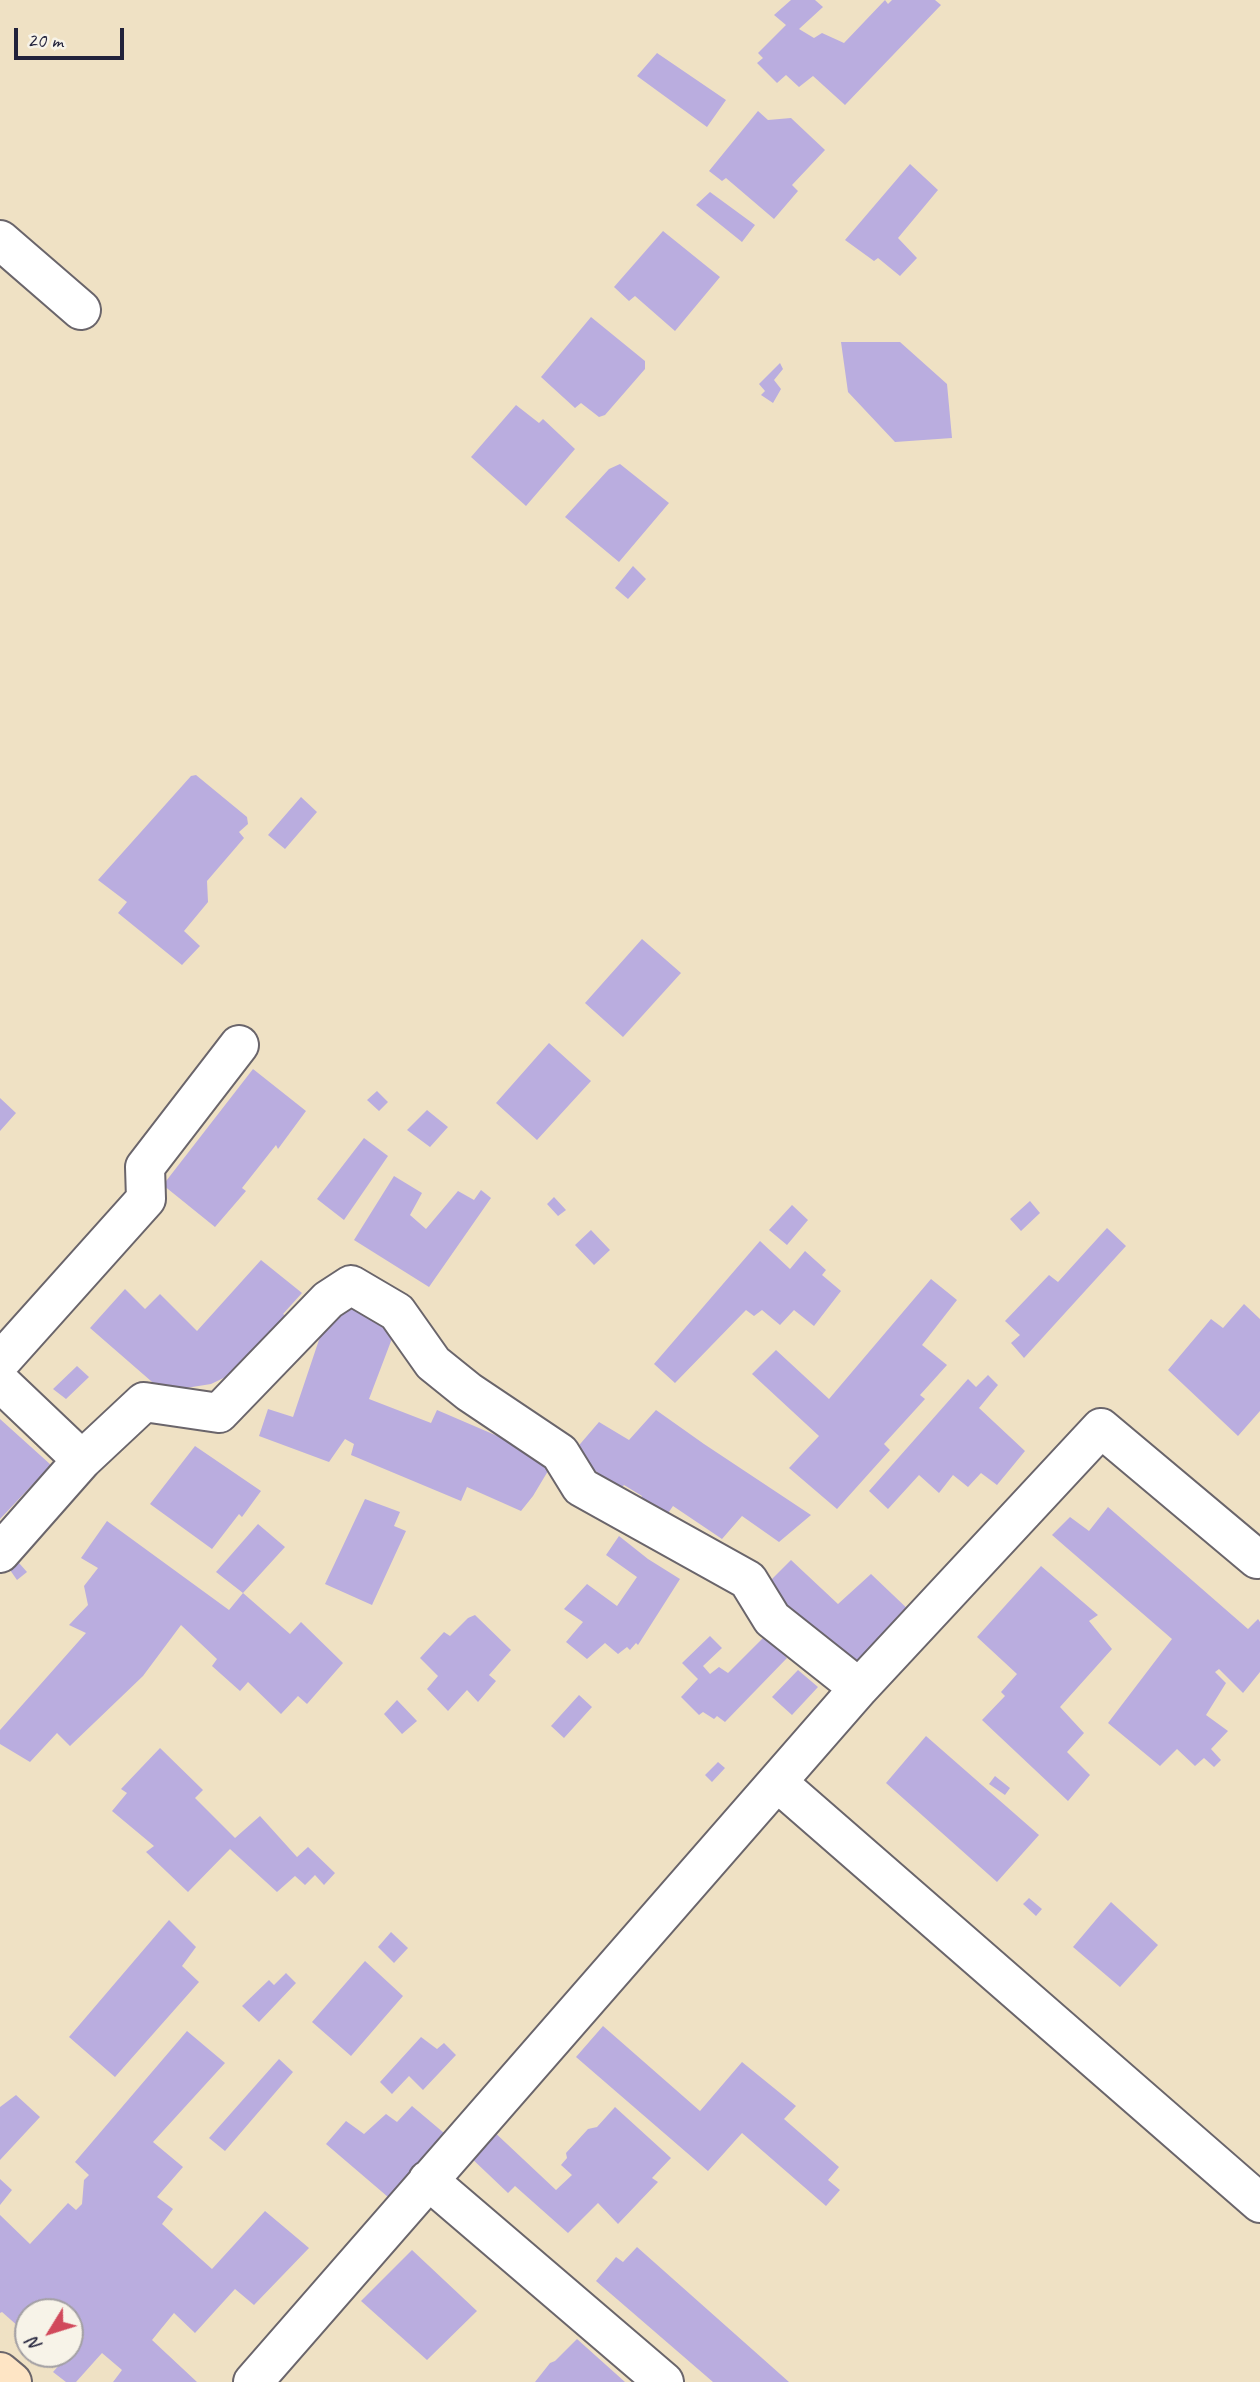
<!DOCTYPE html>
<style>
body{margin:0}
#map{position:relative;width:1260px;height:2382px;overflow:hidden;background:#efe1c4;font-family:Caveat,sans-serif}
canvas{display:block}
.north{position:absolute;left:14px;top:2298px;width:70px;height:70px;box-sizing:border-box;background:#f7f3e8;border:2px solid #a29fa3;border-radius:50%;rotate:232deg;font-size:19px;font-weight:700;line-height:28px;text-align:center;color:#22223b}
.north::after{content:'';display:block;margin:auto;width:24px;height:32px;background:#d1495b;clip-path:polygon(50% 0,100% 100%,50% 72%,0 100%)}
.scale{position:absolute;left:14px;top:28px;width:110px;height:32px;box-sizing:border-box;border:4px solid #22223b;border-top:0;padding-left:9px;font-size:21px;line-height:24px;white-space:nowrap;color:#22223b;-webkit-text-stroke:5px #f7f3e8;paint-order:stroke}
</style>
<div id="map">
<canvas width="1260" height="2382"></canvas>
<div class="north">N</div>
<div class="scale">20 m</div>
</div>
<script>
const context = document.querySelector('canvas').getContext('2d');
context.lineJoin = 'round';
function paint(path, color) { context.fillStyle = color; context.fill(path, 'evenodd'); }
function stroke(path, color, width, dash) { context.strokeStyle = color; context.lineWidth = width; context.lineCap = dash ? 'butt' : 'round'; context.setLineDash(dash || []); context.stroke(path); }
paint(new Path2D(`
 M791 0H815L823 7 799 29 814 38 822 33 844 43 885 0 888 4 892 0H935L941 5 845 105 813 76 799 87 786 75 777 83 757 63 763 58 758 53 786 25 774 15Z
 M657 53 726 100 707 127 637 76Z
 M758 111 768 120 791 118 825 150 792 185 798 191 774 219 726 178 722 181 709 171Z
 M910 164 938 190 898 238 917 258 900 276 878 258 874 261 845 240Z
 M710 192 755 225 742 242 696 205Z
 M663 231 720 277 675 331 635 296 629 301 614 287Z
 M591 317 645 361V369L605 415 599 417 581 403 575 408 541 377Z
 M841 342H900L947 384 952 438 895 442 848 392Z
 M780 363 783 369 774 380 781 389 773 403 761 395 765 391 759 384Z
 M516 405 539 423 543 419 575 449 526 506 471 457Z
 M620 464 669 503 619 562 565 517 609 469Z
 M633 566 646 579 628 599 615 588Z
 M196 775 247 817 248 824 239 832 244 838 207 881 208 902 184 931 200 946 182 965 118 913 127 902 98 880 191 776Z
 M301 797 317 812 285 849 268 835Z
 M642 939 681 973 623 1037 585 1003Z
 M549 1043 591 1081 537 1140 496 1103Z
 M253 1069 306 1111 278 1149 276 1145 242 1188 246 1191 215 1227 163 1185Z
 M377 1091 388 1102 379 1111 367 1100Z
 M0 1098 16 1113 0 1131Z
 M427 1110 448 1127 430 1147 407 1130Z
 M364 1138 388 1156 344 1220 317 1199Z
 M394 1176 422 1193 410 1215 426 1229 458 1191 474 1200 481 1190 491 1198 429 1287 354 1240Z
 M554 1197 566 1210 558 1216 547 1204Z
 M1030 1201 1040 1213 1021 1231 1010 1219Z
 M792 1205 808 1220 787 1245 769 1230Z
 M1107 1228 1126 1246 1024 1358 1011 1343 1020 1335 1005 1321 1049 1275 1058 1282Z
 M591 1230 610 1250 594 1265 575 1245Z
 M760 1241 790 1269 805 1251 826 1270 822 1275 841 1291 814 1326 794 1310 780 1325 762 1310 754 1316 746 1310 675 1383 654 1364Z
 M261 1260 302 1293 283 1314 295 1322 236 1372 211 1384 167 1391 159 1388 90 1328 125 1289 145 1309 160 1294 197 1331Z
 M931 1279 957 1300 922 1345 947 1365 920 1395 925 1399 884 1444 890 1450 837 1509 789 1468 819 1436 752 1374 776 1350 829 1399Z
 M1244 1304 1260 1319V1411L1238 1436 1168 1370 1211 1319 1223 1328Z
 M353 1306 396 1328 369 1399 431 1423 437 1410 530 1450 551 1466 533 1496 521 1511 467 1487 461 1501 351 1455 354 1444 345 1439 329 1462 259 1436 268 1409 293 1417 324 1325Z
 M77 1366 89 1377 66 1399 53 1389Z
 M988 1375 998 1385 979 1408 1025 1451 997 1485 981 1473 968 1487 953 1475 939 1493 919 1475 888 1509 869 1491 968 1379 976 1387Z
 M656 1410 704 1444 811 1515 779 1542 742 1516 722 1539 673 1506 664 1519 640 1501 642 1496 624 1485 620 1489 582 1461 585 1456 575 1450 599 1422 629 1440Z
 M0 1419 51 1465 0 1519Z
 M195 1446 261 1491 242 1517 239 1514 212 1549 150 1504Z
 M365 1499 400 1512 394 1526 406 1531 372 1605 325 1584Z
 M1108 1507 1248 1629 1258 1619 1260 1622V1672L1243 1693 1219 1669 1215 1672 1226 1683 1206 1715 1228 1731 1211 1749 1221 1760 1214 1767 1204 1758 1195 1766 1177 1749 1160 1766 1108 1723 1172 1639 1052 1535 1070 1517 1089 1531Z
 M107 1521 229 1610 243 1593 290 1634 301 1622 343 1663 307 1704 298 1696 281 1714 248 1682 240 1691 212 1666 217 1659 181 1625 143 1676 70 1746 57 1733 30 1762 0 1744V1730L86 1633 69 1625 88 1605 84 1586 98 1568 81 1558Z
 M258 1524 285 1547 243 1593 216 1572Z
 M619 1536 648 1559 680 1579 638 1645 636 1643 630 1650 627 1647 618 1654 605 1643 587 1659 566 1642 583 1622 564 1609 587 1584 617 1606 637 1577 606 1555Z
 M791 1560 838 1604 871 1574 913 1614 855 1678 762 1589Z
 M19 1563 27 1572 17 1580 10 1570Z
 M1041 1566 1098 1615 1089 1621 1112 1649 1060 1707 1084 1733 1067 1752 1090 1775 1068 1801 982 1720 1005 1696 1001 1692 1017 1674 977 1637Z
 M475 1615 511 1650 489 1675 496 1681 478 1702 467 1690 448 1711 427 1689 438 1676 420 1658 444 1632 450 1636 468 1618Z
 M710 1636 722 1648 703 1666 710 1674 719 1667 728 1673 765 1636 787 1658 725 1722 717 1716 714 1719 703 1712 699 1715 681 1697 698 1679 682 1663Z
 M798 1670 818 1687 792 1715 772 1697Z
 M579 1695 592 1707 564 1738 551 1726Z
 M397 1700 417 1721 402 1734 384 1714Z
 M926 1736 1039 1835 997 1882 886 1783Z
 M160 1748 203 1790 195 1798 235 1838 260 1816 297 1857 308 1847 335 1873 324 1885 315 1875 305 1885 295 1876 277 1892 230 1849 188 1892 146 1852 154 1846 112 1811 127 1793 121 1789Z
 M718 1762 725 1768 712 1782 705 1775Z
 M995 1776 1010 1788 1005 1795 989 1784Z
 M1029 1898 1042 1909 1036 1916 1023 1904Z
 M1111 1902 1158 1945 1120 1987 1073 1947Z
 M169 1920 196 1947 182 1966 199 1982 115 2077 69 2037Z
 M391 1932 408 1948 394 1963 378 1947Z
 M365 1961 403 1996 351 2056 312 2022Z
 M286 1973 296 1983 259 2022 242 2006 269 1980 274 1985Z
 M603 2026 700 2111 742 2062 796 2106 784 2119 839 2167 828 2180 840 2190 826 2206 742 2133 708 2171 576 2057Z
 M187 2031 225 2063 153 2142 183 2167 157 2197 173 2209 162 2224 212 2269 265 2211 309 2248 254 2305 235 2289 195 2333 174 2313 152 2340 197 2382H113L122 2370 102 2353 76 2382H66L53 2372 84 2337 70 2325V2312H28V2335L2 2312 0 2313V2215L30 2244 68 2203 76 2210 82 2204 84 2180 89 2175 75 2162Z
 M421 2037 437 2049 444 2043 456 2055 423 2090 409 2076 392 2094 380 2082Z
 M279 2059 293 2072 225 2151 209 2138Z
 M16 2095 40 2117 0 2160V2107Z
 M412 2106 444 2133 388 2197 326 2144 346 2121 364 2134 386 2114 397 2122Z
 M615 2107 671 2158 652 2178 658 2182 618 2224 598 2203 568 2233 515 2186 508 2193 467 2154 490 2128 556 2190 572 2175 561 2165 567 2158 566 2153 588 2129 597 2127Z
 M0 2179 12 2190 0 2205Z
 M637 2247 789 2382H713L596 2281 616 2257 623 2262Z
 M412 2250 477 2311 427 2360 361 2301Z
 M577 2339 625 2382H535L550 2363 555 2361Z`), '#baaddf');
const street = new Path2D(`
 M0 240 81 310
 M0 1362 146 1199 145 1167 239 1045
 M0 1382 82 1460
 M0 1553 82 1460 144 1402 219 1413 328 1300 351 1285 397 1312 433 1363 469 1392 560 1453 581 1487 748 1580 772 1619 859 1688
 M777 1782 1260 2203
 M428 2180 664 2382
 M253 2382 859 1688 1101 1428 1257 1559`);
const secondary = new Path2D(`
 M0 2372 12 2382`);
stroke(street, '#6a656b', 42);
stroke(secondary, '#6a656b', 42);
stroke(street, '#fff', 38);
stroke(secondary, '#fee5c5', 38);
</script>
